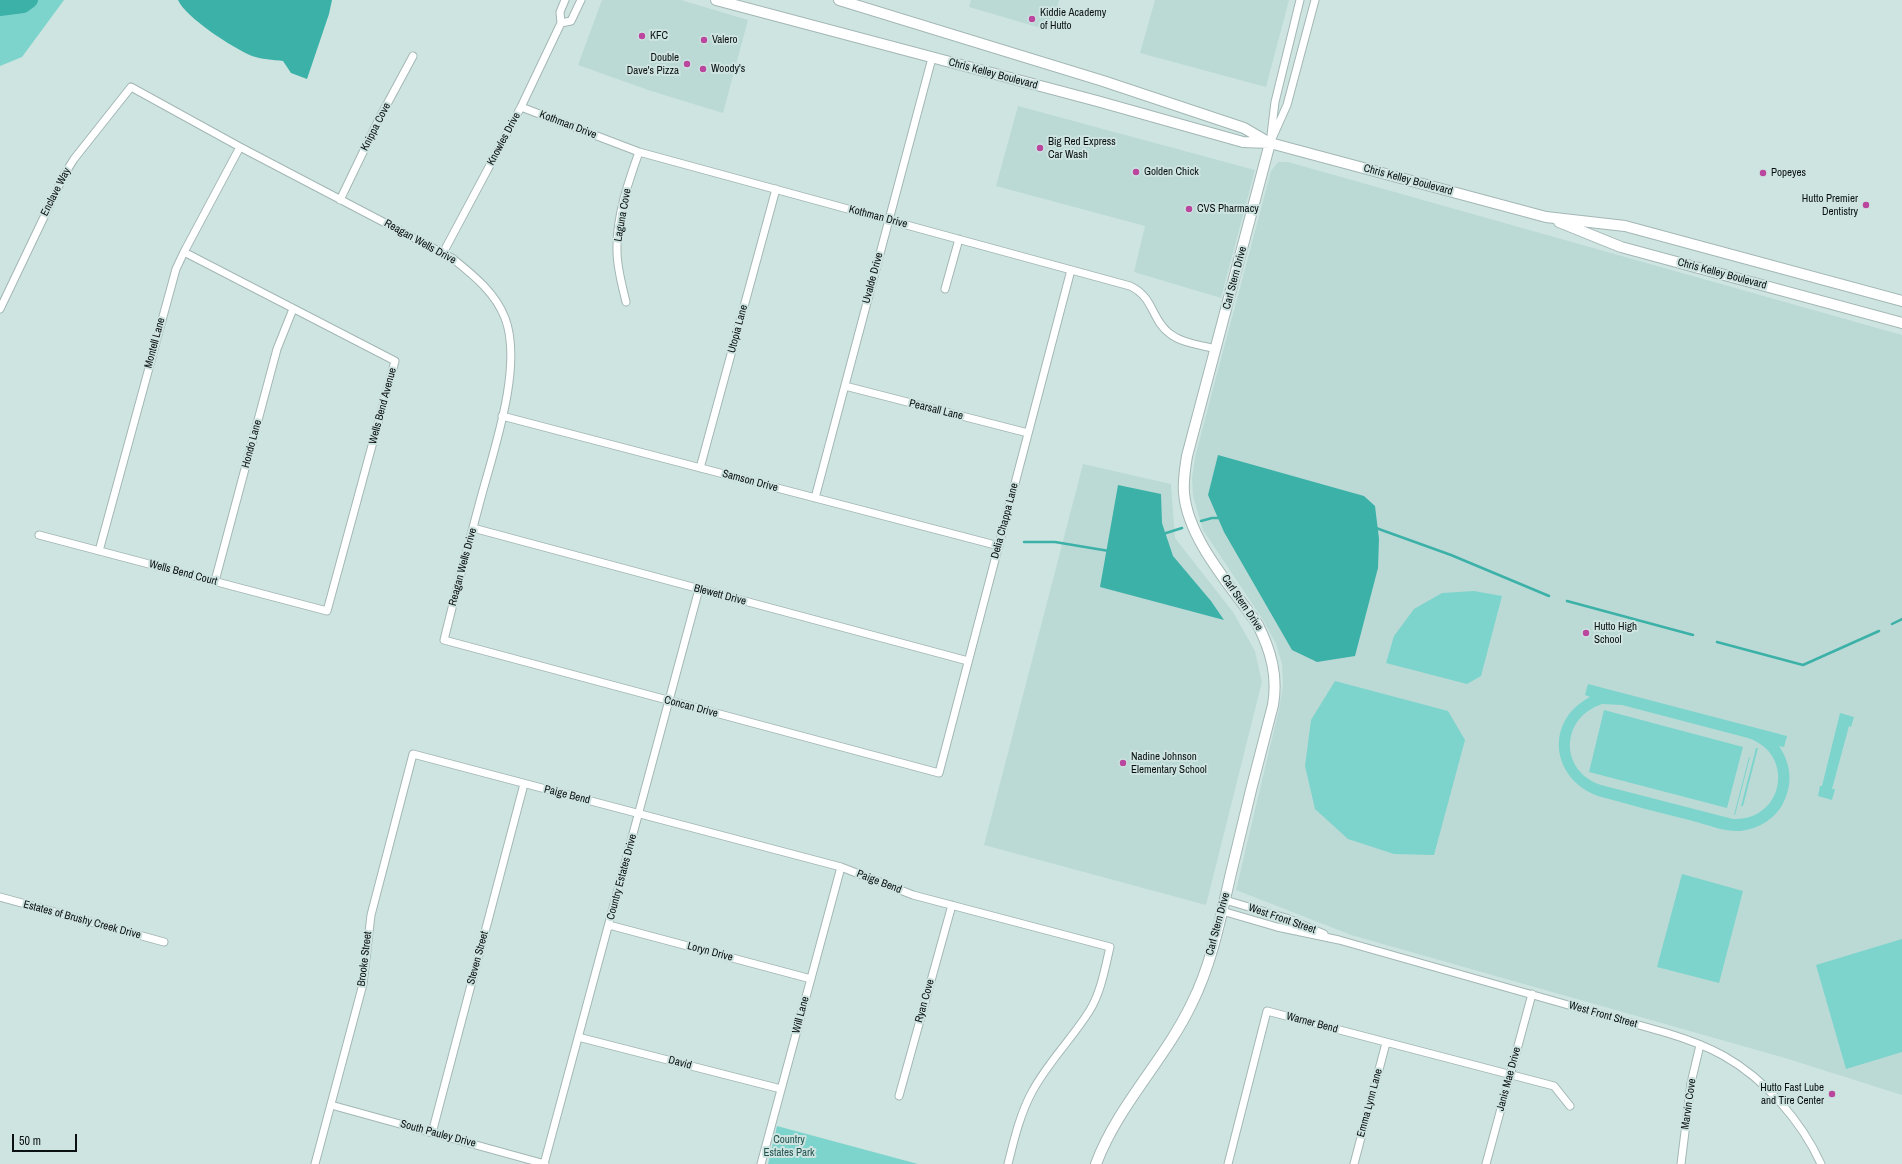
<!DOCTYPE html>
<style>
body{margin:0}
#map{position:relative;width:1902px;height:1164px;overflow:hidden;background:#cee4e1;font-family:"Archivo Narrow",sans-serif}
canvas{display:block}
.scale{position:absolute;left:12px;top:1134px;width:65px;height:18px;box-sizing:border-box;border:2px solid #0a1110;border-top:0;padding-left:5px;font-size:12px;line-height:14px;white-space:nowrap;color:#0a1110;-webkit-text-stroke:3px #cee4e1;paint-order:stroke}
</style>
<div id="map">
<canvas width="1902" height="1164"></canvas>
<div class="scale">50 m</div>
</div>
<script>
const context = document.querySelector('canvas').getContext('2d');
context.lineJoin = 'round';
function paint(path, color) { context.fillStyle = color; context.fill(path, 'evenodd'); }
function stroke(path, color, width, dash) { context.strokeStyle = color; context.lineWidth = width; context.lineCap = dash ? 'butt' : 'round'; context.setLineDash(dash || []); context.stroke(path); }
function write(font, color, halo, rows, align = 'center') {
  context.font = font + ' "Archivo Narrow",sans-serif'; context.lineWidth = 4; context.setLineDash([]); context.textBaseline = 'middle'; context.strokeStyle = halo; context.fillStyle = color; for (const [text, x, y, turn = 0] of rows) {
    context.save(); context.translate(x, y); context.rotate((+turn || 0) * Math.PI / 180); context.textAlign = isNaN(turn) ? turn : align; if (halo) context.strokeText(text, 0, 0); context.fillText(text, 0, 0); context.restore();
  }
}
paint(new Path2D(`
 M602 0H681L748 20 723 113 651 91 578 65Z
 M971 0H1059L1051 31 969 7Z
 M1155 0H1289L1266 87 1140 53Z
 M1018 106 1255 170 1221 298 1134 272 1145 226 996 186Z
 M1278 162H1288L1902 335V1095L1785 1058 1351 935 1236 890 1279 709 1283 685 1282 664 1276 644 1265 623 1203 530 1193 496 1192 477 1196 453 1271 171Z
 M1083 464 1171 484 1175 538 1233 612 1255 651 1262 682 1206 905 984 845Z`), '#bbdad6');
paint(new Path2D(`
 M0 0H64L22 57 0 66Z
 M1474 591 1502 596 1481 676 1467 684 1386 663 1394 636 1414 609 1442 593Z
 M1335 681 1448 711 1465 740 1434 855 1394 854 1348 839 1315 809 1305 766 1311 720Z
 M1588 684 1787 736 1784 747 1779 746C1790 762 1793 781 1785 799 1778 817 1760 829 1740 831 1725 832 1708 825 1693 821 1661 813 1630 805 1598 796 1551 779 1544 721 1590 697L1585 695ZM1602 704 1622 705 1748 738C1796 754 1784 821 1733 819L1601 785C1559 771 1560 718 1602 704Z
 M1604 710 1743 747 1727 808 1589 772Z
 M1840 713 1854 717 1851 727 1849 726 1832 789H1835L1832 800 1818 796 1820 786H1822Z
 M1756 748H1758L1743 806H1741Z
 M1749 757H1750L1735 815H1734Z
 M1682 874 1743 891 1719 983 1657 967Z
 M1902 939V1052L1846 1069 1816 965Z
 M777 1126 918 1164H768Z`), '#7dd4cc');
paint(new Path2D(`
 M178 0H332L329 14 307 79 291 73 283 61C273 60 261 59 252 56 233 48 185 17 178 0Z
 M1218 455 1364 496 1375 506 1379 539 1378 568 1355 656 1317 662 1292 650 1224 532 1208 495Z
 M1118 485 1161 494 1162 523 1173 556 1211 601 1224 620 1100 587Z`), '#3cb1a8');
stroke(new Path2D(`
 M1201 521 1212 518H1220
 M1376 528 1451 555 1549 596
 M1163 534 1182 528
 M1024 542H1055L1109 551
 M1567 601 1693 635
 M1892 624 1902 619
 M1717 642 1803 665 1879 631`), '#3cb1a8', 2.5);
stroke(new Path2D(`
 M0 8 23 5 30 0`), '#3cb1a8', 16);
const street = new Path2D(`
 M561 23 571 21 581 0
 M521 107 639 152 1130 286C1154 297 1151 319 1169 333 1181 343 1201 345 1216 349
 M1271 135 1275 102 1300 0
 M1270 143 1287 105 1315 0
 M340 200 379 119 413 56
 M443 253 521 107 561 23 560 12 565 0
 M945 289 959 239
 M626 302C622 285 617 268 617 251 616 217 628 183 639 152
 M0 309 64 175 74 159 131 87 240 147 452 258C473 275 495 292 505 318 524 367 492 455 479 505 467 550 455 595 444 640L939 773 1071 270
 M845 386 1028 433
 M502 416 999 546
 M700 468 776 189
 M815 498 932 58
 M473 528 968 661
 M39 535 327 611 395 361 184 252
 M99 551 176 269 184 252 240 147
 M215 581 277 349 293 309
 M0 897 164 942
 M1225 900 1286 918 1324 934
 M1222 911 1277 927 1339 940 1667 1033C1687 1039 1706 1046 1724 1056 1765 1079 1802 1122 1821 1164
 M609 925 811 979
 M578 1037 781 1089
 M899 1096 952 905
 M331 1105 545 1164
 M432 1133 524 784
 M315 1164 363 984 371 915 413 754 841 867 913 895 1110 947C1105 968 1101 992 1090 1010 1072 1039 1048 1062 1032 1092 1020 1114 1014 1140 1008 1164
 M544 1164 699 589
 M761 1164 841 867
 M1228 1164 1267 1011 1554 1086 1570 1106
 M1354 1164 1386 1043
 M1486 1164 1532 994
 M1681 1164 1691 1083 1700 1045`);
const secondary = new Path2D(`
 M716 0 1097 101 1243 142 1270 143 1546 217 1625 226 1902 301
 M839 0 1103 81 1244 128 1268 142
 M1559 222 1621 247 1902 323
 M1096 1164C1118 1105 1165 1060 1192 1003 1212 963 1221 916 1231 873 1244 817 1258 761 1273 705 1278 676 1271 651 1258 625 1232 587 1188 540 1184 493 1183 481 1185 468 1187 456L1270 143`);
stroke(street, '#a3b7b5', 9);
stroke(secondary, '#a3b7b5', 12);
stroke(street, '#fff', 7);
stroke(secondary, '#fff', 10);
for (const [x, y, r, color] of [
 [1032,19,4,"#ba469e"],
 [642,36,4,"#ba469e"],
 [704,40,4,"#ba469e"],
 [687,64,4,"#ba469e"],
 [703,69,4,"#ba469e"],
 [1040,148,4,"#ba469e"],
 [1136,172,4,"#ba469e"],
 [1763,173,4,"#ba469e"],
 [1866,205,4,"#ba469e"],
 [1189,209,4,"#ba469e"],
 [1586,633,4,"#ba469e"],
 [1123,763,4,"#ba469e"],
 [1832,1094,4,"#ba469e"]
]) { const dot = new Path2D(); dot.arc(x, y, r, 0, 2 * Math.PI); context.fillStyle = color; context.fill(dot); stroke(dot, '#cee4e1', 1.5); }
write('11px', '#0a1110', '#cee4e1', [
 ["Kiddie Academy",1040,13],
 ["of Hutto",1040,26],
 ["KFC",650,36],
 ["Valero",712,40],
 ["Double",679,58,"right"],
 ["Dave's Pizza",679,71,"right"],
 ["Woody's",711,69],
 ["Big Red Express",1048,142],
 ["Car Wash",1048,155],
 ["Golden Chick",1144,172],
 ["Popeyes",1771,173],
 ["Hutto Premier",1858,199,"right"],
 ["Dentistry",1858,212,"right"],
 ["CVS Pharmacy",1197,209],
 ["Hutto High",1594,627],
 ["School",1594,640],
 ["Nadine Johnson",1131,757],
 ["Elementary School",1131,770],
 ["Hutto Fast Lube",1824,1088,"right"],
 ["and Tire Center",1824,1101,"right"]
], 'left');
write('11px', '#0a1110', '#cee4e1', [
 ["Chris Kelley Boulevard",993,74,15],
 ["Kothman Drive",568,125,21],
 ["Knippa Cove",376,127,-63],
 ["Knowles Drive",504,139,-62],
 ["Chris Kelley Boulevard",1408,180,15],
 ["Enclave Way",56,192,-63],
 ["Laguna Cove",623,215,-80],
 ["Kothman Drive",878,217,15],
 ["Reagan Wells Drive",420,242,29],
 ["Chris Kelley Boulevard",1722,274,15],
 ["Uvalde Drive",873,278,-75],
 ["Carl Stern Drive",1235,278,-75],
 ["Utopia Lane",738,329,-75],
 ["Montell Lane",155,343,-75],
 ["Wells Bend Avenue",383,406,-75],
 ["Pearsall Lane",936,410,14],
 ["Hondo Lane",252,444,-75],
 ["Samson Drive",750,481,15],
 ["Delia Chappa Lane",1005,521,-75],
 ["Reagan Wells Drive",463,567,-75],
 ["Wells Bend Court",183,573,15],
 ["Blewett Drive",720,595,15],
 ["Carl Stern Drive",1242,603,56],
 ["Concan Drive",691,707,15],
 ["Paige Bend",567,795,14],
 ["Country Estates Drive",622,877,-75],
 ["Paige Bend",879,882,21],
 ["West Front Street",1282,919,19],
 ["Estates of Brushy Creek Drive",82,920,15],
 ["Carl Stern Drive",1218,924,-75],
 ["Loryn Drive",710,952,15],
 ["Steven Street",478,958,-75],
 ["Brooke Street",365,959,-83],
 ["Ryan Cove",925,1001,-74],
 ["Will Lane",801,1015,-75],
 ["West Front Street",1603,1015,16],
 ["Warner Bend",1312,1023,15],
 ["David",680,1063,15],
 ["Janis Mae Drive",1509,1079,-75],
 ["Emma Lynn Lane",1370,1103,-75],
 ["Marvin Cove",1689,1104,-82],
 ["South Pauley Drive",438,1134,15]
]);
write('11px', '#22534f', '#cee4e1', [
 ["Country",789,1140],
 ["Estates Park",789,1153]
]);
</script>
